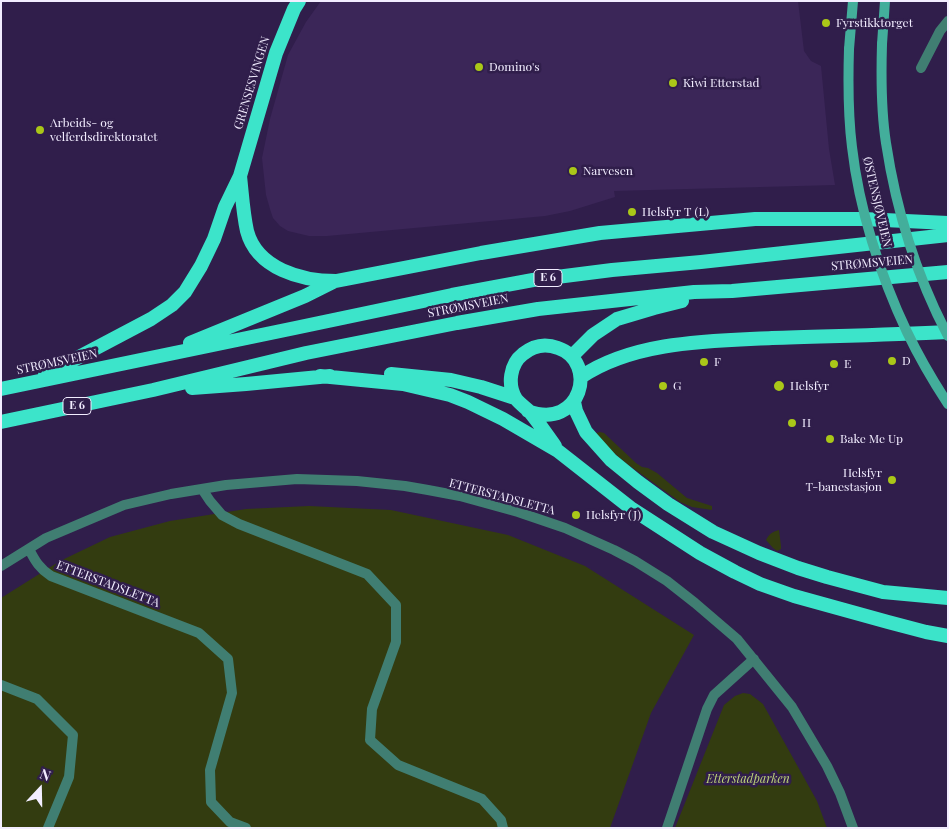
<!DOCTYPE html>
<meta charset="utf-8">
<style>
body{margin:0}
#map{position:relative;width:949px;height:829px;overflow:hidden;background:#301e4b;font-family:"Playfair Display",serif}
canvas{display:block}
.frame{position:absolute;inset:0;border:2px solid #f2edff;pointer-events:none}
.north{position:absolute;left:15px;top:764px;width:50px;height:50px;-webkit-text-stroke:4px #301e4b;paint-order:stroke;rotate:21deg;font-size:14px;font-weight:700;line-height:20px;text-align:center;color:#f2edff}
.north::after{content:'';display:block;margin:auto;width:18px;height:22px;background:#f2edff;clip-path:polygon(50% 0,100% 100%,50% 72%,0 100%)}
</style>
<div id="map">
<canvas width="949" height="829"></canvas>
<div class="frame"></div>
<div class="north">N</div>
</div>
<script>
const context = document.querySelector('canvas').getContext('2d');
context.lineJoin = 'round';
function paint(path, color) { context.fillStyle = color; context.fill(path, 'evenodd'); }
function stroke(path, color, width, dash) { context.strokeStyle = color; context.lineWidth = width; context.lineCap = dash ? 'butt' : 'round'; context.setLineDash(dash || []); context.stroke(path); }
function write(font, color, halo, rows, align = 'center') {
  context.font = font + ' "Playfair Display",serif'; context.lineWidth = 5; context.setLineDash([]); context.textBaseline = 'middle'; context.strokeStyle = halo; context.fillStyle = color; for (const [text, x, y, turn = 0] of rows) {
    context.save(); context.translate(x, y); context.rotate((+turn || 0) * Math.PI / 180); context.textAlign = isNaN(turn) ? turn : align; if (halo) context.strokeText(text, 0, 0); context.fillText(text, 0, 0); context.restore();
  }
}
paint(new Path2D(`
 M321 1H798L804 51 811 61 821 66 829 149 835 185 614 191 615 197 570 211 545 216 327 236H309L288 231 280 226 273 218 270 209 266 195 262 158 270 119 288 55 306 22Z`), '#3b2658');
paint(new Path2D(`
 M600 432 604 433 636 463 642 467 648 468 657 473 687 498 712 506V510L692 507 680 502 626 463 608 448 596 433Z
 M309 506 391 510 508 535 585 566 694 635 651 713 610 828H1V598L60 561 110 537 170 521 246 509Z
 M779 530 781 546V549L777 551 773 548 766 540C769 534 772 532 779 530Z
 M743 693 750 694 763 704 817 801 827 828H675L724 705 735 696Z`), '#333c10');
stroke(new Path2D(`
 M921 68 940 31 948 21
 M202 489 210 501 222 515 239 524 367 574 396 605V642L372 709 370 740 398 765 482 799 501 820 503 828
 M29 549C35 561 40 569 51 576L199 633 228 659 232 693 210 770 211 802 230 822 246 828
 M1 566 46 538 124 505 171 494 226 485 297 479 357 481 405 486 428 490 460 496 518 512 565 528 614 550 635 561 667 581 695 603 737 639 792 707 827 766 840 793 853 828
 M1 685 37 699 73 735 69 777 48 828
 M667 828 707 709 714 695 754 659`), '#407e72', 10);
stroke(new Path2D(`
 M882 44 885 1
 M849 49 853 1`), '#43ae9b', 10);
stroke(new Path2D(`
 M240 176C242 194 243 213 247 231 257 269 302 281 336 281L481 253 600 233 755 219H863L948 223
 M190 343 305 296 333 282
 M572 356 593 335 617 319 654 308 682 301
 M391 374 451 380 481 387 515 398
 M45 375 151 319 172 305 185 292 201 266 214 239 225 207 240 176 276 53 294 9 299 1
 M320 376 403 384 450 395 468 402 503 419 558 451 632 509 700 553 735 572 760 584 794 596 888 622 926 632 948 636
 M581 377C634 341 710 341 772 338 831 336 889 335 948 332
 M192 388 246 384 330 376
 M1 389 295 328 452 295 533 280 612 270 701 262 948 235
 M574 402 576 411 586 432 611 460 638 482 668 504 713 532 759 553 798 568 827 577 883 592 948 598
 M528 411C581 431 599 362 558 348 545 343 534 345 523 354 510 364 507 385 516 399 520 404 525 407 530 412 539 423 547 435 555 446
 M1 422 153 390 306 353 457 323 538 309 694 292 732 291 948 272`), '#3ce4ca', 14);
stroke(new Path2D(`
 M882 44C881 77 881 111 886 143 896 209 917 277 948 336
 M849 49C848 81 848 115 852 147 859 209 880 275 907 332 919 357 933 381 948 404`), '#43ae9b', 10);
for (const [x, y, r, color] of [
 [826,23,5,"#aac718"],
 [479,67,5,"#aac718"],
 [673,83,5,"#aac718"],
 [40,130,5,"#aac718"],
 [573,171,5,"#aac718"],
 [632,212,5,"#aac718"],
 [892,361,5,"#aac718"],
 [704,362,5,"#aac718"],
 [834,364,5,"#aac718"],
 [663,386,5,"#aac718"],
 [779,386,6,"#aac718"],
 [792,423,5,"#aac718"],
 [830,439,5,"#aac718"],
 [892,480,5,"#aac718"],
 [576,515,5,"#aac718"]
]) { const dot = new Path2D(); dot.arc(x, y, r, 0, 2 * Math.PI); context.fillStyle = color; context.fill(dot); stroke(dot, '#301e4b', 2); }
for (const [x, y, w] of [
 [548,278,28],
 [77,406,28]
]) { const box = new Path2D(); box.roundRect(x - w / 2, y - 8.5, w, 17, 4); context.fillStyle = '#301e4b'; context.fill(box); stroke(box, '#f2edff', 1); }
write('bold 11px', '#f2edff', null, [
 ["E 6",548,278],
 ["E 6",77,406]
]);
write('12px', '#f2edff', '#301e4b', [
 ["Fyrstikktorget",836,23],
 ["Domino's",489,67],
 ["Kiwi Etterstad",683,83],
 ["Arbeids- og",50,123],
 ["velferdsdirektoratet",50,137],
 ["Narvesen",583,171],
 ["Helsfyr T (L)",642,212],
 ["D",902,361],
 ["F",714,362],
 ["E",844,364],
 ["G",673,386],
 ["Helsfyr",790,386],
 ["H",802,423],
 ["Bake Me Up",840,439],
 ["Helsfyr",882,473,"right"],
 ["T-banestasjon",882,487,"right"],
 ["Helsfyr (J)",586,515]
], 'left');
write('12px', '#f2edff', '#301e4b', [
 ["GRENSESVINGEN",252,83,-73],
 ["ØSTENSJØVEIEN",877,202,77],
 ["STRØMSVEIEN",872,263,-5],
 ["STRØMSVEIEN",468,306,-11],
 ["STRØMSVEIEN",57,362,-12],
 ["ETTERSTADSLETTA",502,497,15],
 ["ETTERSTADSLETTA",108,584,21]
]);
write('italic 12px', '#bfd57a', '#301e4b', [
 ["Etterstadparken",748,779]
]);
</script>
